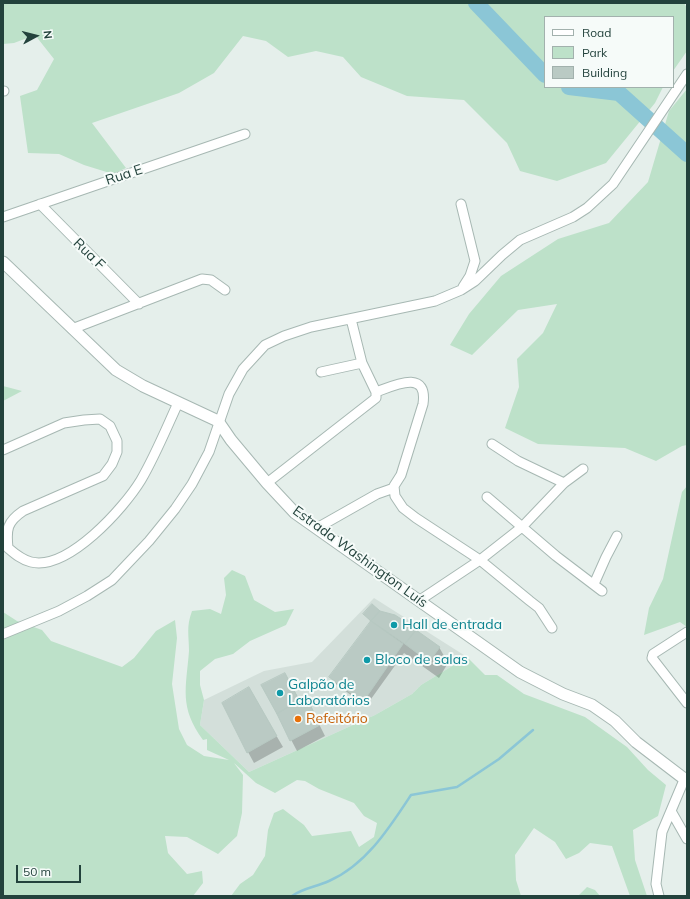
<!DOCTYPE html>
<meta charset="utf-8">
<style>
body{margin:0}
#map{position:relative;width:690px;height:899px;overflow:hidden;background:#e5efeb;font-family:Mulish,sans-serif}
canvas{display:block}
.frame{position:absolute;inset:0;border:4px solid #23423c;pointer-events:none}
.legend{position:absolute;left:544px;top:16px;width:130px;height:72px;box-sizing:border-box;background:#f6fbf9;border:1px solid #a2b1ad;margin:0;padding:5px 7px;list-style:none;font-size:12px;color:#23423c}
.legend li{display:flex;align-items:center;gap:8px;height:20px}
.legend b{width:20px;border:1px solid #a2b1ad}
.north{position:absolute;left:16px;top:16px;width:40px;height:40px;-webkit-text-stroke:3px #f6fbf9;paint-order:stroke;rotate:83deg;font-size:11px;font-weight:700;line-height:16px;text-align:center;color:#23423c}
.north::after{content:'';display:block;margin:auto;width:14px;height:18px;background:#23423c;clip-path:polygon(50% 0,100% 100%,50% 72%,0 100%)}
.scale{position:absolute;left:16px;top:865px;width:65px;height:18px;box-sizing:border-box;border:2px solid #23423c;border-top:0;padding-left:5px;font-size:12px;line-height:14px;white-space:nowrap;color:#23423c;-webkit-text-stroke:3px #f6fbf9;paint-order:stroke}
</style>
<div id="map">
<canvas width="690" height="899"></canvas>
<div class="frame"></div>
<ul class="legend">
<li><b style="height:5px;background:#fff"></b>Road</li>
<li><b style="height:11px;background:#bde1c9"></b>Park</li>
<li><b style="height:11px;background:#bacac4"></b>Building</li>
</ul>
<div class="north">N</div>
<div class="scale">50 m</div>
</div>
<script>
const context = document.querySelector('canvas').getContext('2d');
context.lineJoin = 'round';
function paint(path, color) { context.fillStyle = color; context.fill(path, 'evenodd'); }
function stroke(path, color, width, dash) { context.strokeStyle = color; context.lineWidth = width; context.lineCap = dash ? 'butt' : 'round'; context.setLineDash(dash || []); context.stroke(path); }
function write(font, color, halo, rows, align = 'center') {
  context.font = font + ' Mulish,sans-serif'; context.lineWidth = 4; context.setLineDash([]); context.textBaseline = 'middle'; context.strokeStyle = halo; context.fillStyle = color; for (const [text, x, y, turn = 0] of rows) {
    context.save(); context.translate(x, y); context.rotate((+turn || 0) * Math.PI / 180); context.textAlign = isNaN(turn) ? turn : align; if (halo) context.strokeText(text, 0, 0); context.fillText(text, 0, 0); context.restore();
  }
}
paint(new Path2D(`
 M374 598 467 657 421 685 412 694 375 715 249 772 200 725 204 700 264 671 312 662Z`), '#d3dfda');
paint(new Path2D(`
 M3 3H684L687 8V51L673 71V17H545V87H663L655 103 606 163 557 181 520 171 507 143 464 100 407 96 361 77 343 57 316 51 288 57 266 41 243 36 214 73 179 93 92 123 126 168 113 174 84 165 59 154 28 153 20 96 37 90 54 59 35 35 14 43 3 44Z
 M687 89V445L682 446 656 461 625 448 538 444 505 428 519 387 517 359 543 333 557 304 518 310 472 355 450 345 469 314 501 276 558 239 609 223 648 182 669 111Z
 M3 386 22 391 3 401Z
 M687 486V627L680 622 644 635 649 608 663 579 682 492Z
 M232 570 245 576 254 600 275 612 294 609 286 625 250 641 233 654 215 659 200 671V685L204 700 200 725 249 772 375 715 412 694 421 685 467 657 485 675H497L524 694 585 717 627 747 648 770 666 785 658 816 633 830 635 860 647 896H630L612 846 590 843 579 853 566 859 555 842 534 828 515 855 516 880 521 896H231L240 884 253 875 265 856 268 830 274 813 283 809 304 825 312 836 351 831 359 847 374 837 377 823 364 816 354 803 319 789 305 781 297 780 275 793 256 783 234 763 243 775 242 813 237 836 218 854 187 837 165 836 168 853 187 874 202 871 203 883 193 896H3V612L17 621 42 630 51 641 122 667 134 658 156 631 175 620 177 638 172 684 179 729 187 745 204 756 229 760 207 750V739L203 740C179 707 186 689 189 651 189 635 186 627 192 611L210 609 221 614 226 595 224 578Z
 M587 887 595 890 600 896H578Z`), '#bde1c9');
paint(new Path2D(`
 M379 612 416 629 419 634 439 647 448 663 439 678 404 653 366 706 333 682 331 677 371 622 365 614Z
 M285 674 300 701 311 708 325 736 297 751 263 686Z
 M249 689 283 747 254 763 248 752Z`), '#0003');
stroke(new Path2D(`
 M292 896C303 888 316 887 329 881 366 865 390 827 411 795L457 787 499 759 533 730`), '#8bc6d6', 2.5);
stroke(new Path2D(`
 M476 3 545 75
 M569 87 619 93 687 154`), '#8bc6d6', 16);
const building = new Path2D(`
 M372 604 380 611 371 621 363 614Z
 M380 611 395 615 417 629 405 644 371 621Z
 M371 621 403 644 363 702 329 677Z
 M416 630 440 647 429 662 405 644Z
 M285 673 299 700 277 714 261 685Z
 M249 687 277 736 247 753 222 703Z
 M306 696 320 725 290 741 277 714Z`);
paint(building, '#bacac4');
stroke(building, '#b7c9c2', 1);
const minor = new Path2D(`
 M3 91H4
 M40 204 139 304
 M461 204 475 261 470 276 463 287
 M3 217 245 134
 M72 329 202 279 211 280 225 290
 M321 372 362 363 351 319
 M376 392C395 385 428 369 423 404L401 475 394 486 395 496 403 508 416 518 480 560 530 601 539 608 552 628
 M492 444 518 461 564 483
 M3 450 64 423 84 420 100 419 110 426 117 441V452L112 464 103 476 23 511C7 522 6 529 8 548 15 554 22 560 31 562 68 571 124 508 141 480 155 456 166 429 178 403
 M267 483 376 398V392L362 363
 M487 497 556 556 602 591
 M317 528 377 494 394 488
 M594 584 606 557 617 536
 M420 600 480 560 522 527 564 483 583 469
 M687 632 653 654 652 658 687 703
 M3 634 59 611 87 596 112 580 149 541 175 509 192 484 209 452 229 394 243 369 265 345 284 336 311 327 435 301 461 290 475 281 502 255 520 240 573 217 587 208 613 184 687 74
 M671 811 687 839
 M659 896 656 884 662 832 684 780`);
const tertiary = new Path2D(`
 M3 262 116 370 143 386 218 421 231 440 267 483 295 513 520 672 563 694 592 705 615 721 636 742 687 781`);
stroke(minor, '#a7b8b3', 11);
stroke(tertiary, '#a7b8b3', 13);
stroke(minor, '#fff', 9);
stroke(tertiary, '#fff', 11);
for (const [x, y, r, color] of [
 [394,625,4,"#0f9aa8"],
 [367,660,4,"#0f9aa8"],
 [280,693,4,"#0f9aa8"],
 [298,719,4,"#e8710a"]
]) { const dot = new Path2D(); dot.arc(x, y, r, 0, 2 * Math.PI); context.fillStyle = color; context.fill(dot); stroke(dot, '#f6fbf9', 1.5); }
write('14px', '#23423c', '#f6fbf9', [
 ["Rua E",124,175,-18],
 ["Rua F",89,254,44],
 ["Estrada Washington Luís",360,557,36]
]);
write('14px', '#0d838f', '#f6fbf9', [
 ["Hall de entrada",402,625],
 ["Bloco de salas",375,660],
 ["Galpão de",288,685],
 ["Laboratórios",288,701]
], 'left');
write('14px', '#c56008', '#f6fbf9', [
 ["Refeitório",306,719]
], 'left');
</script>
